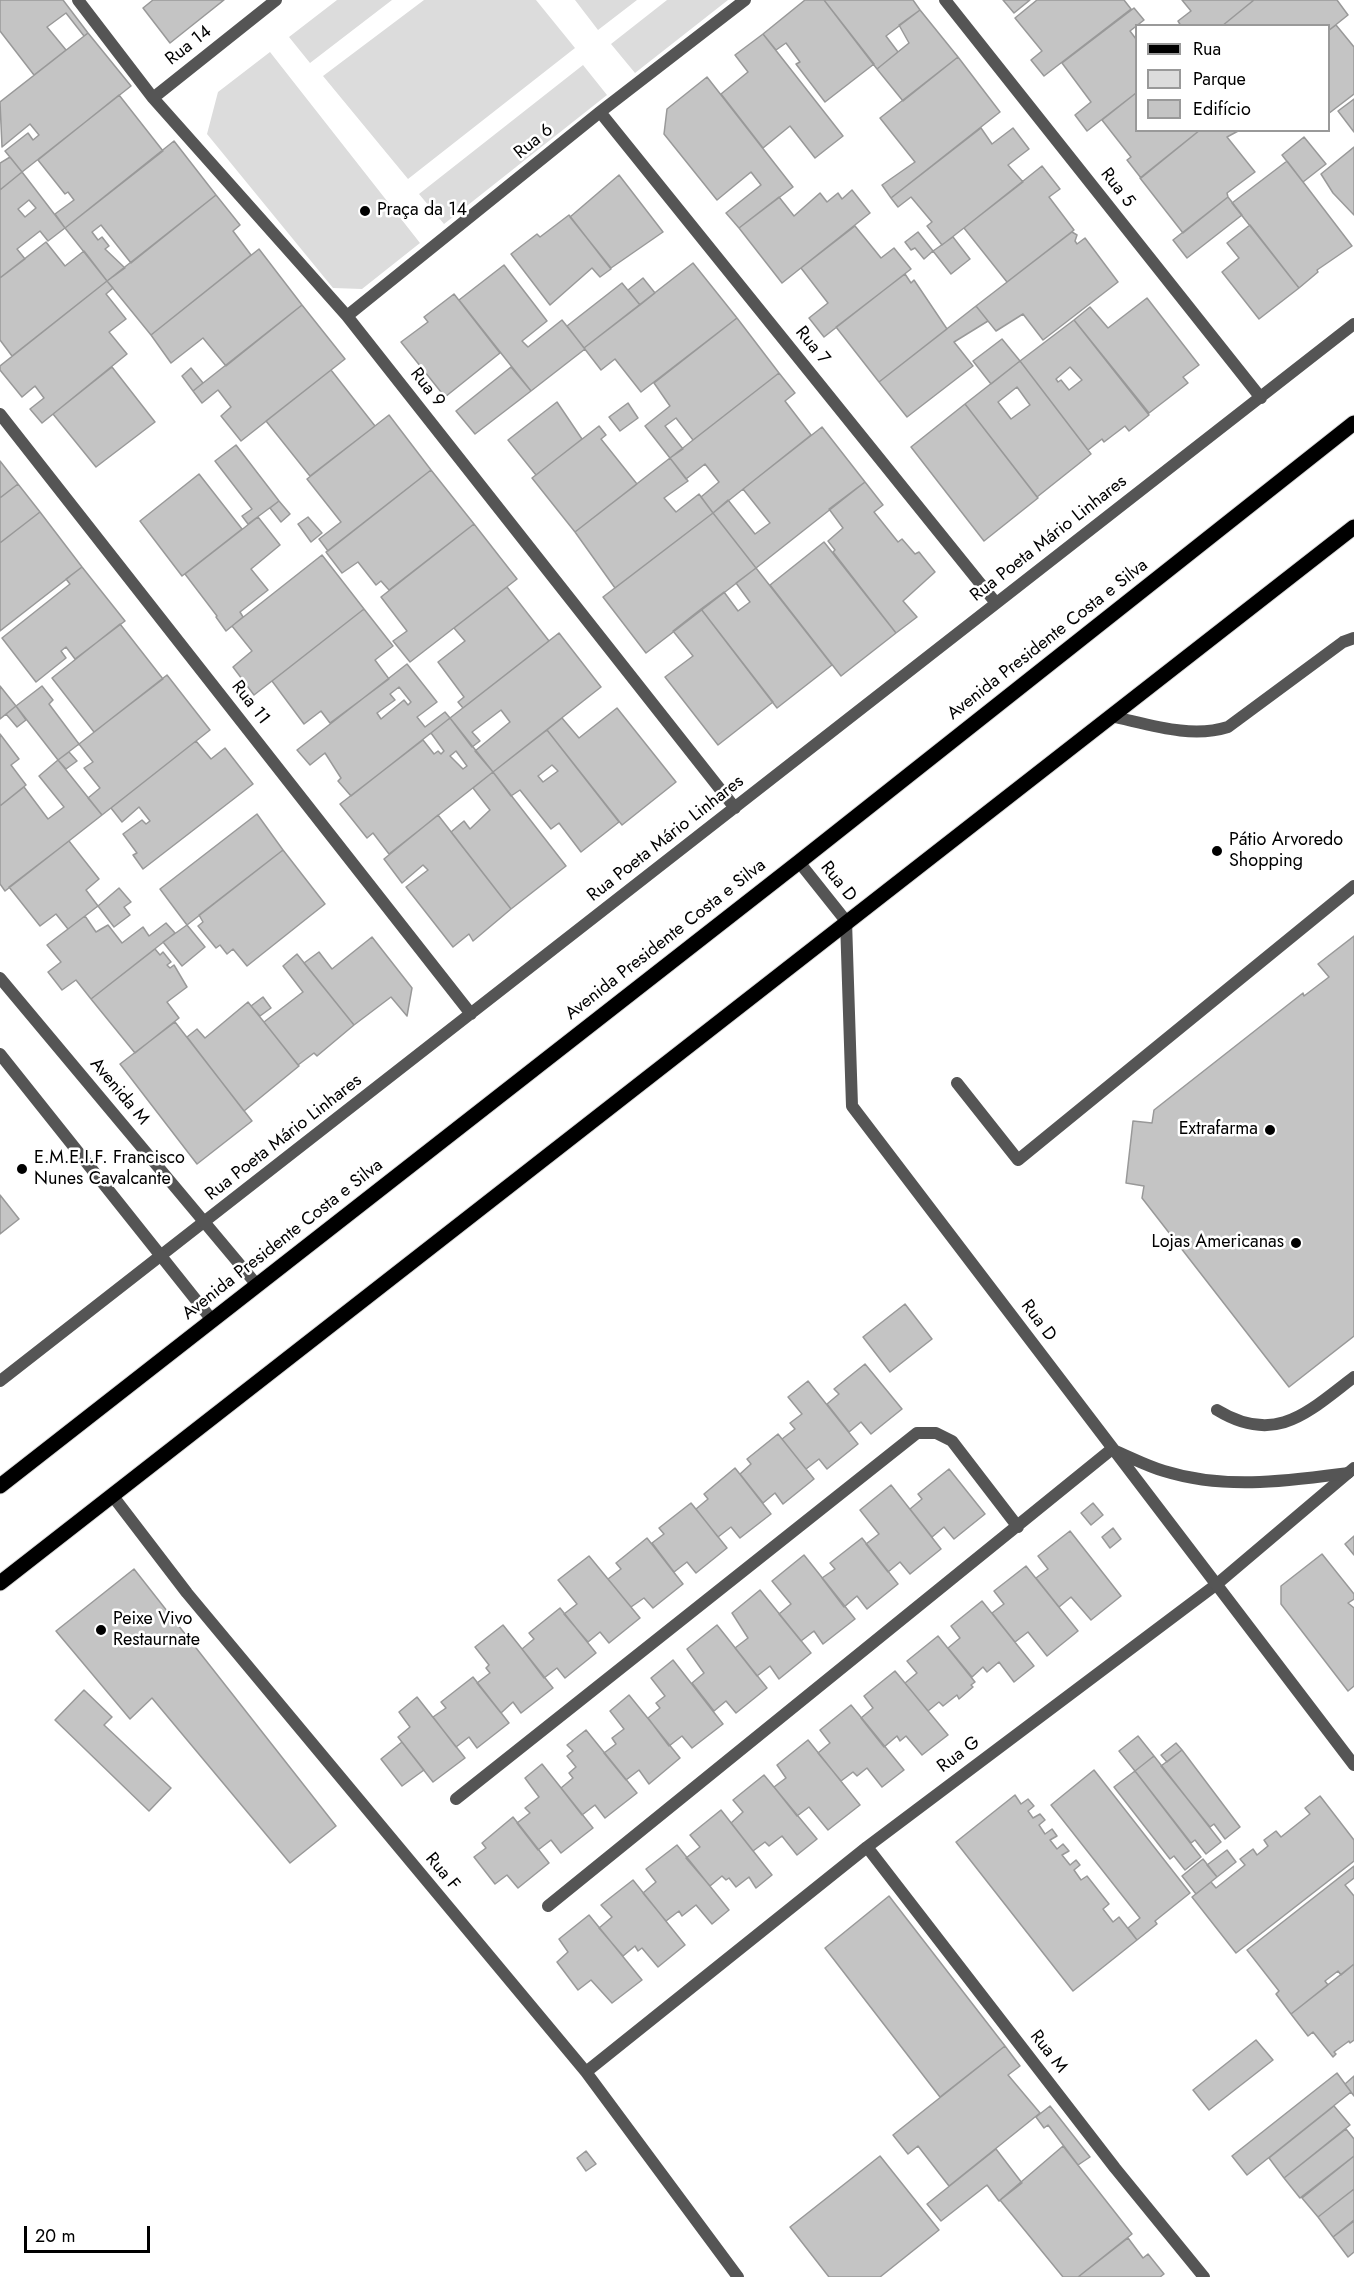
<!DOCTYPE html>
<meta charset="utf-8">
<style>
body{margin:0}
#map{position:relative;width:1354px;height:2277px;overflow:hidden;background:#fff;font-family:Jost,sans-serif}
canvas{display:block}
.legend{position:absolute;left:1135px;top:24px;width:195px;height:108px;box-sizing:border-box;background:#fff;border:2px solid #999;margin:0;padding:8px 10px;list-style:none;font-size:18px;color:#000}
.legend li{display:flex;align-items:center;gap:12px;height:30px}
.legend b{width:30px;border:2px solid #999}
.scale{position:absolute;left:24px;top:2226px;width:126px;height:27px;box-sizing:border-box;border:3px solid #000;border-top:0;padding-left:8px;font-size:18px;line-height:21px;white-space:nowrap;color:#000;-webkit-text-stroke:4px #fff;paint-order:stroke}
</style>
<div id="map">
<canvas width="1354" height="2277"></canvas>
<ul class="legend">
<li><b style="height:8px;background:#000"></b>Rua</li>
<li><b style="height:16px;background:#dcdcdc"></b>Parque</li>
<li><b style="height:16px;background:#c4c4c4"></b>Edifício</li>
</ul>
<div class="scale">20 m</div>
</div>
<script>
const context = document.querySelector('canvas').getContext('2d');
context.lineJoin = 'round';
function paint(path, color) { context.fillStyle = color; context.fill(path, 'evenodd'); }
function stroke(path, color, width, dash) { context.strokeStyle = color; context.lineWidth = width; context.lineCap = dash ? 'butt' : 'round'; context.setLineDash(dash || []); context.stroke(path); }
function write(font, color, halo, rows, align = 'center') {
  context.font = font + ' Jost,sans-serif'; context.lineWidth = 5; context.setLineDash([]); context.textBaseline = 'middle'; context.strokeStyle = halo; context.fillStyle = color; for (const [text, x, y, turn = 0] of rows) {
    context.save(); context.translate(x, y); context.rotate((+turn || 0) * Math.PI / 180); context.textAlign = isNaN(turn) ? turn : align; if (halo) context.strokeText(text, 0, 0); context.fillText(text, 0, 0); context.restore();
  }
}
paint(new Path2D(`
 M337 0H392L310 63 289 37Z
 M424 0H536L575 48 408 179 323 76Z
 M575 0H637L598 30Z
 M667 0H728L635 73 611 44Z
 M270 52 420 243 362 289 333 288 207 134 218 92Z
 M583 65 607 95 444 224 419 194Z`), '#dcdcdc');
const building = new Path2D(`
 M0 0H63L88 33 84 36 66 13 47 27 66 50 34 75 0 31Z
 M153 0H224L170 43 143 8Z
 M805 0H824L874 64 825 102 796 64 800 62 786 43 776 50 763 34Z
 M824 0H913L920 10 886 36 898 52 877 69Z
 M1003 0H1030L1014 13Z
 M1037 0H1124L1131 9 1044 76 1031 60 1042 51 1015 18Z
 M1182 0H1254L1222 26H1181L1178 21 1191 11Z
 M1254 0H1337L1348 15 1328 31V26H1222Z
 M1134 8 1144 20 1130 31 1136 39V93L1087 131 1075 115 1091 102 1062 63Z
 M920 10 958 57 903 101 877 69 909 43 899 25Z
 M1336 25 1354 47V94L1328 114V31Z
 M88 33 131 86 22 172 5 151 28 133 33 140 39 135 30 124 2 147 0 102Z
 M763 34 843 136 815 158 790 126 763 148 721 94 748 72 735 55Z
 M958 57 1000 112 891 198 882 185 915 162 880 118Z
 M707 77 793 187 739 228 726 213 761 185 751 172 717 200 664 134 667 109Z
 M1136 93V130H1200L1141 178 1127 160 1131 157 1102 120Z
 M119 95 163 151 65 228 55 214 74 200 68 192 65 194 38 160Z
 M1354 99V132L1338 111Z
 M981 128 992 144 1013 128 1029 149 1008 165 1023 182 942 245 927 226 932 222 911 197 898 207 891 198Z
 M1200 130H1240L1227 137 1255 172 1227 193 1228 197 1183 233 1140 178Z
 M1304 137 1326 164 1303 182 1282 155Z
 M174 141 216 195 131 263 101 225 92 232 98 240 102 237 109 246 105 249 125 268 107 281 65 228Z
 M1354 147V215L1333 193 1321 174Z
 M10 157 22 172 0 190V163Z
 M1287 161 1352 246 1317 270 1318 272 1299 288 1232 203Z
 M1042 166 1060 189 1049 197 1074 230 1007 282 964 228Z
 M22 172 65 228 48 241 40 231 17 249 25 259 0 278V190ZM29 200 36 208 25 217 18 209Z
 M619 175 663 232 611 268 570 217Z
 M852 190 870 213 782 283 739 228 779 197 794 216 820 193 827 202 838 193 842 199Z
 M216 195 240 225 233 231 251 255 151 335 107 281Z
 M1228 197 1242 215 1187 258 1173 240Z
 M569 215 611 269 600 277 592 268 550 305 511 254 537 234 540 237Z
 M1250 225 1299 288 1259 319 1222 272 1239 258 1227 243Z
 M855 226 881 258 894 248 911 269 824 337 809 318 828 303 801 268Z
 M918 232 933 251 924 259 915 248 911 250 905 242Z
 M1072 232 1077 235 1075 241 1077 244 1085 238 1118 282 1043 340 1023 314 996 331 976 306Z
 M953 237 970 259 951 274 933 251Z
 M46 242 65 266 84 251 107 281 12 356 0 340V278Z
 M259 249 302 305 226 366 203 338 171 363 151 335Z
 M693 263 737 318 641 392 615 359 601 370 584 348Z
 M504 265 547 321 522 341 528 347 562 320 585 349 531 391 459 300Z
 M905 274 911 283 914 280 947 329 879 382 836 327Z
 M643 278 655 293 640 305 628 290Z
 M107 281 113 288 106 294 126 319 109 332 127 354 42 423 30 409 44 398 35 386 22 397 0 370V366Z
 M622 283 640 305 584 348 567 326Z
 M454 294 500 353 445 397 401 342 428 322 424 317Z
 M1147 298 1199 365 1183 377 1188 383 1149 413 1074 320 1090 307 1108 328Z
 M302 305 345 359 241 441 221 416 231 407 218 390 202 403 193 391Z
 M976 306 988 321 954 342 973 366 907 417 879 382Z
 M737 318 779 373 693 440 676 418 665 426 683 449 670 458 645 426 670 406 654 383Z
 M1074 320 1149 415 1129 431 1125 426 1104 442 1102 439 1088 450 1020 361ZM1070 367 1082 380 1069 390 1061 380 1058 382 1056 379Z
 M1002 339 1020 361 991 384 973 361Z
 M1020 361 1091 454 1037 497 965 404ZM1017 387 1030 405 1011 419 998 402Z
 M112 367 155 422 96 467 53 414Z
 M511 367 531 391 475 434 456 411Z
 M191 368 203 383 193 391 182 376Z
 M331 370 375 426 310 476 266 421Z
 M779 373 795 393 785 401 811 435 713 513 701 497 719 482 705 464 686 479 670 458Z
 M557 402 582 439 536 475 508 440Z
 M628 403 638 418 620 431 609 417Z
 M965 404 1038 498 984 541 911 447Z
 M389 415 431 470 328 551 319 539 341 522 307 479Z
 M599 426 606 435 601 439 637 484 575 532 532 478Z
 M822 427 865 482 756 568 713 513 728 500 755 534 770 523 743 489Z
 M236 445 279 501 248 524 242 516 252 509 215 461Z
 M670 458 688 481 664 498 676 512 699 494 713 513 615 588 575 532Z
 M0 461 18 484 0 498Z
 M431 470 474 524 389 590 381 581 376 585 358 562 342 573 326 552Z
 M199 474 242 529 182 576 140 521Z
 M865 482 883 505 874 512 898 542 902 539 915 554 919 552 935 572 903 601 917 617 896 633 833 552 835 550 828 541 843 528 829 509Z
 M18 484 40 512 0 543V498Z
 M279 501 290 514 281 522 270 508Z
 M40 512 82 567 0 631V543Z
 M713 513 756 568 646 653 603 597Z
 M258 517 280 545 251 569 268 590 240 612 243 617 226 631 216 617 217 616 185 574Z
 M308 517 322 533 311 542 298 524Z
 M474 524 517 579 410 662 393 641 407 631 381 597Z
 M824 542 896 633 841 676 770 585Z
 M322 555 364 609 254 695 233 667 252 651 232 626Z
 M82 567 125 621 75 659 66 647 61 651 66 658 36 682 2 638 70 584 66 579Z
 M756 568 832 665 777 708 701 609 724 592 738 611 750 602 736 583Z
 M507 587 549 641 463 708 458 702 464 697 438 662 465 641 454 628Z
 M364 609 393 646 375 660 389 679 330 723 321 711 304 724 272 681Z
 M701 609 773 702 718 745 665 677 693 656 673 631Z
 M120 624 163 679 94 732 52 678Z
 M559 633 601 687 493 772 475 751 510 722 501 710 472 732 480 741 472 747 450 718Z
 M407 664 437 702 417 717 425 727 445 712 450 718 351 796 338 781 341 778 325 753 310 765 297 750ZM399 687 411 702 408 705 404 700 381 719 377 713 395 700 390 694Z
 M167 675 210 730 102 815 88 798 100 788 84 768 93 762 79 744Z
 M0 686 16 706 0 719Z
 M42 686 53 700 49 704 79 744 58 760 16 706Z
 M16 706 26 720 17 727 6 714Z
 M617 708 676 782 622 825 547 730 562 718 579 738Z
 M450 718 493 772 389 854 373 833 367 838 340 804 423 740 434 754 438 751 441 754 444 751 431 733ZM456 751 467 766 463 769 450 756Z
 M547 730 619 822 581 852 559 823 551 829 520 790 511 796 493 772ZM552 765 558 771 543 782 538 776Z
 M0 734 19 759 11 765 26 785 0 806Z
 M196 741 211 759 225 748 253 784 143 869 133 855 137 853 123 834 142 820 146 824 150 821 139 807 122 822 111 808Z
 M69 752 77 761 66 769 58 760Z
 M58 760 102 815 5 891 0 884V806L24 787 48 819 64 807 39 776Z
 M493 772 566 866 511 909 451 832 464 821 470 829 490 810 473 788Z
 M257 814 283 850 187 925 160 889Z
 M438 815 511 909 473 941 469 934 453 947 406 887 428 870 423 865 402 883 384 859Z
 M69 841 99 879 86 890 98 906 68 929 56 914 40 926 9 887Z
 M283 850 325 904 247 966 233 949 227 954 220 945 216 948 198 926 203 922 199 915Z
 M119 888 131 902 124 907 130 915 114 927 98 906Z
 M85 916 96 932 108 925 122 943 143 927 149 936 166 923 175 933 91 999 76 980 62 990 48 972 61 962 47 945Z
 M187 925 205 947 182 966 163 942Z
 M1354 936V1336L1289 1387 1142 1198 1144 1186 1126 1183 1133 1121 1152 1123 1154 1110 1303 993 1304 996 1329 977 1318 964Z
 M372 937 412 988 407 1016 391 997 354 1025 304 963 319 952 332 969Z
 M155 949 160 955 163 952 171 962 167 965 170 968 174 965 187 987 167 1002 179 1018 135 1053 91 999Z
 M297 954 354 1025 317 1056 314 1053 298 1065 264 1022 303 992 283 966Z
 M263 997 271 1008 260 1016 251 1006Z
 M248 1002 299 1066 244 1111 187 1037 197 1029 205 1038Z
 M175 1022 252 1121 197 1164 120 1064Z
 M0 1195 19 1219 0 1234Z
 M905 1304 932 1339 890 1372 863 1337Z
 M865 1364 902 1409 871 1434 861 1422 849 1432 827 1404 839 1394 834 1389Z
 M808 1381 858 1444 827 1469 819 1459 806 1469 782 1439 795 1429 790 1423 802 1414 788 1397Z
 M778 1434 814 1479 783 1504 775 1493 763 1503 740 1474 751 1464 747 1459Z
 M735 1468 771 1514 740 1538 731 1527 718 1537 696 1509 708 1499 704 1494Z
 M949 1469 985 1514 954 1539 944 1527 932 1537 910 1509 922 1499 918 1494Z
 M891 1485 941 1549 910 1574 900 1562 888 1572 866 1544 879 1534 860 1510Z
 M691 1503 727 1548 696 1573 687 1562 674 1572 652 1543 664 1534 659 1528Z
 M1093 1503 1103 1515 1091 1525 1081 1513Z
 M1113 1528 1121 1539 1110 1548 1102 1537Z
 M1070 1531 1121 1596 1091 1620 1071 1597 1059 1607 1036 1578 1048 1569 1038 1556Z
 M1354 1536V1555L1345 1544Z
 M647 1538 683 1584 653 1608 644 1598 631 1607 608 1579 621 1569 616 1563Z
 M862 1538 898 1584 867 1609 857 1596 844 1607 822 1578 835 1569 830 1563Z
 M1322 1554 1354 1594V1599L1348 1603 1354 1608V1686L1348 1691 1281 1604V1586Z
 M804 1555 855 1619 823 1644 814 1631 801 1641 779 1614 791 1604 772 1581Z
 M589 1556 640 1618 609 1643 600 1632 588 1642 564 1614 577 1604 558 1580Z
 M1026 1566 1078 1631 1047 1656 1028 1632 1015 1642 992 1613 1004 1604 994 1591Z
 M134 1569 336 1826 290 1863 152 1698 130 1719 56 1631Z
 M760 1590 811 1653 779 1679 770 1666 757 1676 735 1648 748 1638 732 1613Z
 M982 1601 1034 1666 1014 1682 999 1662 987 1672 983 1667 972 1677 948 1648 960 1638 951 1626Z
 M560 1608 596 1653 565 1678 557 1668 544 1678 522 1649 534 1639 529 1633Z
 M503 1625 553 1688 521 1713 513 1702 501 1713 477 1683 490 1673 486 1668 489 1665 475 1647Z
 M717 1625 767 1688 736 1713 726 1701 714 1711 692 1683 704 1673 687 1649Z
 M938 1636 975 1682 971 1685 973 1687 959 1699 957 1695 943 1706 939 1702 928 1711 905 1683 917 1673 907 1661Z
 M673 1660 723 1724 692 1748 682 1736 669 1746 648 1718 660 1708 656 1703 665 1696 651 1678Z
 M895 1671 948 1735 922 1755 906 1736 900 1741 897 1736 884 1747 861 1718 873 1708 864 1696Z
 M473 1677 509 1723 477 1748 469 1737 456 1747 433 1717 446 1708 441 1702Z
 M84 1690 112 1717 104 1725 171 1788 149 1811 55 1720Z
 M629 1695 680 1758 649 1784 639 1770 626 1780 604 1753 616 1744 612 1738 624 1729 610 1711Z
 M417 1697 465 1758 433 1782 398 1737 410 1727 399 1712Z
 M851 1705 904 1770 882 1787 867 1768 857 1776 853 1772 841 1781 818 1753 830 1743 820 1730Z
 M586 1730 637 1793 605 1818 595 1805 582 1815 561 1788 573 1778 569 1773 576 1767 567 1756 573 1751 567 1745Z
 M1138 1736 1154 1756 1135 1771 1119 1751Z
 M808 1740 860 1805 828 1830 809 1807 797 1816 774 1787 786 1778 777 1765Z
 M402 1742 424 1770 402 1786 381 1759Z
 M1176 1743 1182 1750 1167 1762 1161 1755Z
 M1182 1750 1240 1827 1225 1839 1214 1824 1210 1827 1161 1766Z
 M1154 1756 1221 1842 1206 1854 1195 1840 1191 1843 1135 1771Z
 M542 1764 593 1828 561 1853 551 1840 538 1850 517 1823 530 1813 525 1808 539 1797 525 1778Z
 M1094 1770 1190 1893 1155 1921 1157 1924 1137 1940 1128 1928 1140 1918 1051 1805Z
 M1135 1771 1201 1857 1185 1870 1174 1856 1170 1859 1114 1787Z
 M764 1775 817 1839 797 1855 782 1836 769 1846 765 1842 753 1851 731 1823 743 1812 733 1800Z
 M1015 1795 1021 1804 1028 1799 1034 1806 1028 1811 1033 1818 1040 1814 1045 1820 1039 1825 1045 1834 1052 1829 1057 1836 1050 1840 1057 1849 1063 1844 1069 1851 1062 1855 1070 1865 1076 1860 1080 1865 1074 1870 1081 1880 1087 1876 1109 1904 1103 1909 1113 1922 1119 1917 1137 1940 1073 1991 956 1842Z
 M1320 1796 1354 1840V1861L1236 1953 1192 1897 1211 1882 1216 1888 1245 1865 1240 1859 1253 1849 1257 1855 1268 1846 1264 1840 1276 1831 1281 1837 1310 1814 1305 1808Z
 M721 1810 772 1875 756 1888 749 1877 736 1887 729 1878 726 1880 722 1876 710 1886 686 1858 700 1847 690 1835Z
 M513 1817 549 1863 518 1888 507 1875 495 1884 474 1857 486 1848 482 1843Z
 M677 1845 729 1910 712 1924 696 1905 682 1916 679 1911 666 1921 643 1893 656 1882 646 1869Z
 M1227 1850 1236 1862 1217 1877 1207 1865Z
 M1203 1859 1217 1877 1196 1894 1182 1876Z
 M1354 1866V1878L1345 1885 1354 1896V1964L1341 1975 1338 1971 1325 1981 1328 1985 1291 2014 1276 1994 1279 1991 1247 1950Z
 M633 1880 685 1945 658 1967 642 1948 638 1951 635 1946 623 1956 599 1928 612 1917 601 1905Z
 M889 1896 1005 2046 940 2097 825 1948Z
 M589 1915 642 1980 612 2003 591 1980 578 1990 557 1962 568 1952 559 1939Z
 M1354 1964V2040L1350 2043 1349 2041 1334 2052 1336 2054 1333 2057 1313 2032 1308 2036 1291 2014Z
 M1256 2040 1273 2060 1209 2110 1193 2090Z
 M1005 2046 1020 2066 1008 2075 1040 2113 949 2186 918 2146 908 2154 893 2135Z
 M1337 2073 1351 2092 1247 2175 1232 2156Z
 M1354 2076V2096L1345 2084Z
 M1050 2106 1090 2157 1078 2165 1048 2125 1044 2128 1036 2117Z
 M1334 2106 1350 2125 1284 2178 1269 2158Z
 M1346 2129 1354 2139V2156L1300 2198 1284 2178Z
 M1063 2146 1132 2234 1078 2277H1063L1000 2200Z
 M996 2149 1022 2183 999 2201 987 2185 941 2221 927 2204Z
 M586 2151 596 2164 586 2171 577 2158Z
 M880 2156 939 2230 880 2277H829L790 2227Z
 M1354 2156V2189L1318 2217 1302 2198Z
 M1354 2189V2220L1333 2237 1318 2217Z
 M1354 2221V2252L1348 2257 1333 2237Z
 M1128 2238 1143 2258 1148 2254 1164 2274 1160 2277H1078Z`);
paint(building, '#c4c4c4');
stroke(building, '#999', 1.5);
const primary = new Path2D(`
 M0 1486 799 862 1354 423
 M0 1583 1354 527`);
stroke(primary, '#dbdbdb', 17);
stroke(new Path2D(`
 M1110 716C1148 724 1190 739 1228 727L1343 642 1354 638
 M957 1083 1018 1160 1354 886
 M1217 1410C1276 1446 1308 1412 1354 1377`), '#555', 12);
stroke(new Path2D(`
 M78 0 153 98 347 316 735 808
 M945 0 1261 398
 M153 98 276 0
 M600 112 996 603
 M347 316 600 112 745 0
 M0 414 471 1014
 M0 1381 1354 324
 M112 1495 187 1593 586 2072 738 2277
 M456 1799 917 1433H936L952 1441 1018 1527
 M867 1847 1115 2168 1204 2277
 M548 1906 1112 1449
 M586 2072 867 1847 1217 1584 1354 1468`), '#555', 12);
stroke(new Path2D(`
 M799 862 846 921 852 1106 1354 1765
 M0 978 257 1285
 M0 1054 212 1320
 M1113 1450C1130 1457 1147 1466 1164 1471 1225 1490 1286 1481 1348 1473`), '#555', 12);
stroke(primary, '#000', 15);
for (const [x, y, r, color] of [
 [365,211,6,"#000"],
 [1217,851,6,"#000"],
 [1270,1130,6,"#000"],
 [22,1169,6,"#000"],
 [1296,1243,6,"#000"],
 [101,1630,6,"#000"]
]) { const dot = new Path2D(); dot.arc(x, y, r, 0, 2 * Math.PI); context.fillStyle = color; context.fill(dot); stroke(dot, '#fff', 2); }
write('18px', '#000', '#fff', [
 ["Rua 14",189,46,-38],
 ["Rua 6",534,142,-39],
 ["Rua 5",1117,188,52],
 ["Rua 7",812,346,51],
 ["Rua 9",427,388,52],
 ["Rua Poeta Mário Linhares",1049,539,-38],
 ["Avenida Presidente Costa e Silva",1048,640,-38],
 ["Rua 11",250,703,52],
 ["Rua Poeta Mário Linhares",666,839,-38],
 ["Rua D",838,882,51],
 ["Avenida Presidente Costa e Silva",666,940,-38],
 ["Avenida M",119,1092,50],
 ["Rua Poeta Mário Linhares",284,1138,-38],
 ["Avenida Presidente Costa e Silva",283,1240,-38],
 ["Rua D",1038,1321,53],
 ["Rua G",959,1755,-37],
 ["Rua F",442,1872,50],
 ["Rua M",1048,2052,52]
]);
write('18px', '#000', '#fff', [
 ["Praça da 14",377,211],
 ["Pátio Arvoredo",1229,841],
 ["Shopping",1229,862],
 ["Extrafarma",1258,1130,"right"],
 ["E.M.E.I.F. Francisco",34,1159],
 ["Nunes Cavalcante",34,1180],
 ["Lojas Americanas",1284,1243,"right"],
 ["Peixe Vivo",113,1620],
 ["Restaurnate",113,1641]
], 'left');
</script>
